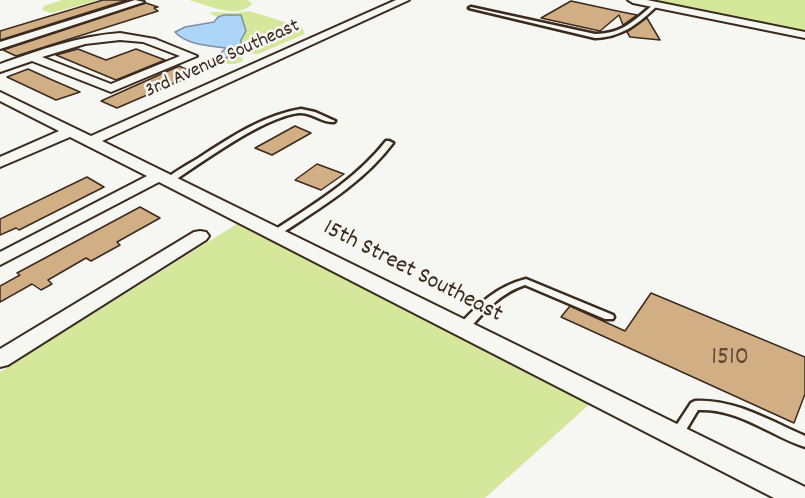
<!DOCTYPE html>
<style>
body{margin:0}
canvas{display:block;background:#f6f6f2}
</style>
<canvas width="805" height="498"></canvas>
<script>
const context = document.querySelector('canvas').getContext('2d');
context.lineJoin = 'round';
function paint(path, color) { context.fillStyle = color; context.fill(path, 'evenodd'); }
function stroke(path, color, width, dash) { context.strokeStyle = color; context.lineWidth = width; context.lineCap = dash ? 'butt' : 'round'; context.setLineDash(dash || []); context.stroke(path); }
function write(font, color, halo, rows, align = 'center') {
  context.font = font + ' Dekko,sans-serif'; context.lineWidth = 5; context.setLineDash([]); context.textBaseline = 'middle'; context.strokeStyle = halo; context.fillStyle = color; for (const [text, x, y, turn = 0] of rows) {
    context.save(); context.translate(x, y); context.rotate((+turn || 0) * Math.PI / 180); context.textAlign = isNaN(turn) ? turn : align; if (halo) context.strokeText(text, 0, 0); context.fillText(text, 0, 0); context.restore();
  }
}
paint(new Path2D(`
 M62 0H100L51 13 42 10 44 6Z
 M189 0H248L252 4C237 20 208 5 189 0Z
 M648 0H805V32Z
 M249 11 288 23 289 27H302L305 34 258 54 245 53 242 56 243 61 235 64H215L213 62 232 56 241 49 224 15 218 17 211 14 212 12 235 13Z
 M240 222 592 402 485 498H0V372Z`), '#d5e79b');
const water = new Path2D(`
 M224 15H241L246 31 241 40V49L223 60 212 61 226 48C211 46 186 45 175 32L185 27 214 22 218 17Z`);
paint(water, '#add5f7');
stroke(water, '#7f91a0', 1.5);
const building = new Path2D(`
 M103 0H127L0 40V31Z
 M571 1 622 12 637 15 623 25 619 15 600 31 541 18Z
 M146 3 158 7 154 8 158 11 16 56 3 50Z
 M647 18 660 40 630 37 627 32Z
 M78 49 106 60 136 49 165 60 116 80 56 55Z
 M179 66 190 71 185 73 191 76 117 108 101 101Z
 M28 69 50 79 80 92 56 100 7 77Z
 M295 126 311 133 272 155 255 148Z
 M317 164 344 174 321 190 295 180Z
 M87 177 104 187 19 230 16 228 0 235V219Z
 M140 207 160 218 117 242 120 245 91 261 86 258 48 280 52 284 41 290 32 284 0 302V286L20 275 17 273Z
 M651 293 805 357V394L794 423 561 317 570 306 625 331Z`);
paint(building, '#d2ae84');
stroke(building, '#3b2a1e', 1.5);
const service = new Path2D(`
 M654 4 658 5C639 23 623 37 595 38L469 8 471 7 595 34C623 34 634 20 654 4Z
 M301 109 315 112 335 121 334 122C322 123 312 112 299 113 263 117 203 162 172 182H166L165 180C175 171 189 164 200 157 231 137 264 115 301 109Z
 M386 141H389L393 143C363 183 320 208 279 235H273L272 233 273 231C314 204 355 180 386 141Z
 M526 279 613 315 614 317 613 319H605L525 285C500 293 484 312 467 331H459L458 328 459 325C480 303 496 287 526 279Z
 M695 401C735 399 770 421 805 436V447C769 435 738 408 698 410L680 440 676 441 672 440 670 436 672 432 691 403Z`);
const minor = new Path2D(`
 M135 0 144 2 0 49V42Z
 M396 0H409L102 141 805 487V498H774L159 182 0 265V252L147 176 70 137 0 167V157L59 131 0 101V92L91 136Z
 M628 0H647L805 32V38L633 3Z
 M120 33 155 39 197 56 111 92 32 61 0 72V64C40 50 78 36 120 33ZM120 40 143 42 180 56 111 84 42 57 85 44Z
 M200 231 206 232 209 236 206 240 8 365 0 367V349L194 232Z`);
stroke(service, '#3b2a1e', 5);
stroke(minor, '#3b2a1e', 4);
paint(service, '#f6f6f2');
paint(minor, '#f6f6f2');
write('20px', '#3b2a1e', '#f6f6f2', [
 ["3rd Avenue Southeast",223,60,-24]
]);
write('24px', '#3b2a1e', '#f6f6f2', [
 ["15th Street Southeast",412,273,27]
]);
write('26px', '#614b38', null, [
 ["1510",730,359]
]);
</script>
